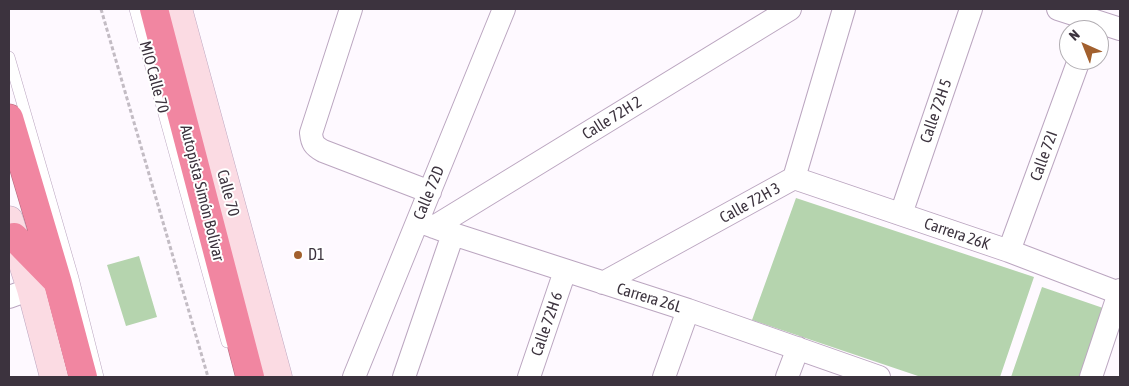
<!DOCTYPE html>
<meta charset="utf-8">
<style>
body{margin:0}
#map{position:relative;width:1129px;height:386px;overflow:hidden;background:#fef9ff;font-family:"Asap Condensed",sans-serif}
canvas{display:block}
.frame{position:absolute;inset:0;border:10px solid #3c333e;pointer-events:none}
.north{position:absolute;left:1059px;top:20px;width:50px;height:50px;box-sizing:border-box;background:#fff;border:1px solid #b1adb2;border-radius:50%;rotate:316deg;font-size:14px;font-weight:700;line-height:20px;text-align:center;color:#3c333e}
.north::after{content:'';display:block;margin:auto;width:18px;height:22px;background:#a2602e;clip-path:polygon(50% 0,100% 100%,50% 72%,0 100%)}
</style>
<div id="map">
<canvas width="1129" height="386"></canvas>
<div class="frame"></div>
<div class="north">N</div>
</div>
<script>
const context = document.querySelector('canvas').getContext('2d');
context.lineJoin = 'round';
function paint(path, color) { context.fillStyle = color; context.fill(path, 'evenodd'); }
function stroke(path, color, width, dash) { context.strokeStyle = color; context.lineWidth = width; context.lineCap = dash ? 'butt' : 'round'; context.setLineDash(dash || []); context.stroke(path); }
function write(font, color, halo, rows, align = 'center') {
  context.font = font + ' "Asap Condensed",sans-serif'; context.lineWidth = 4; context.setLineDash([]); context.textBaseline = 'middle'; context.strokeStyle = halo; context.fillStyle = color; for (const [text, x, y, turn = 0] of rows) {
    context.save(); context.translate(x, y); context.rotate((+turn || 0) * Math.PI / 180); context.textAlign = isNaN(turn) ? turn : align; if (halo) context.strokeText(text, 0, 0); context.fillText(text, 0, 0); context.restore();
  }
}
paint(new Path2D(`
 M796 198 1034 277 1000 377H921L752 320Z
 M139 256 157 317 126 326 107 265Z
 M1042 287 1103 308 1079 377H1011Z`), '#b5d4ae');
const lane = new Path2D(`
 M135 9 227 342
 M9 57 73 278 98 377`);
const street = new Path2D(`
 M351 9 311 133C312 143 314 146 323 151L430 192
 M1058 9 1120 29
 M794 178 1009 251 1119 293
 M901 214 971 9
 M418 221 453 234 688 310 879 377
 M434 227 790 9
 M1009 251 1079 60
 M603 283 794 178 844 9
 M9 297 31 289
 M354 377 504 9
 M404 377 453 234
 M529 377 565 271
 M664 377 688 310
 M787 377 798 348
 M1091 377 1120 290`);
const secondary = new Path2D(`
 M178 9 278 377
 M9 220 31 289 54 377`);
const highway = new Path2D(`
 M154 9 250 377
 M9 118 58 283 83 377
 M14 237 55 279`);
stroke(lane, '#bba6c0', 12);
stroke(street, '#bba6c0', 24);
stroke(secondary, '#bba6c0', 29);
stroke(highway, '#b2697e', 29);
stroke(new Path2D(`
 M101 9 208 377`), '#c3bcc4', 3, [4, 2.5]);
stroke(lane, '#fff', 11);
stroke(street, '#fff', 22);
stroke(secondary, '#fbdbe3', 28);
stroke(highway, '#f186a1', 28);
for (const [x, y, r, color] of [
 [298,255,5,"#a2602e"]
]) { const dot = new Path2D(); dot.arc(x, y, r, 0, 2 * Math.PI); context.fillStyle = color; context.fill(dot); stroke(dot, '#fff', 2); }
write('16px', '#3c333e', '#fff', [
 ["MIO Calle 70",154,77,75],
 ["Calle 72H 5",936,111,-71],
 ["Calle 72H 2",612,118,-32],
 ["Calle 72I",1044,156,-70],
 ["Autopista Simón Bolívar",202,193,76],
 ["Calle 70",228,193,75],
 ["Calle 72D",429,193,-68],
 ["Calle 72H 3",750,203,-29],
 ["Carrera 26K",957,234,19],
 ["Carrera 26L",649,298,17],
 ["Calle 72H 6",547,324,-71]
]);
write('16px', '#3c333e', '#fff', [
 ["D1",308,255]
], 'left');
</script>
